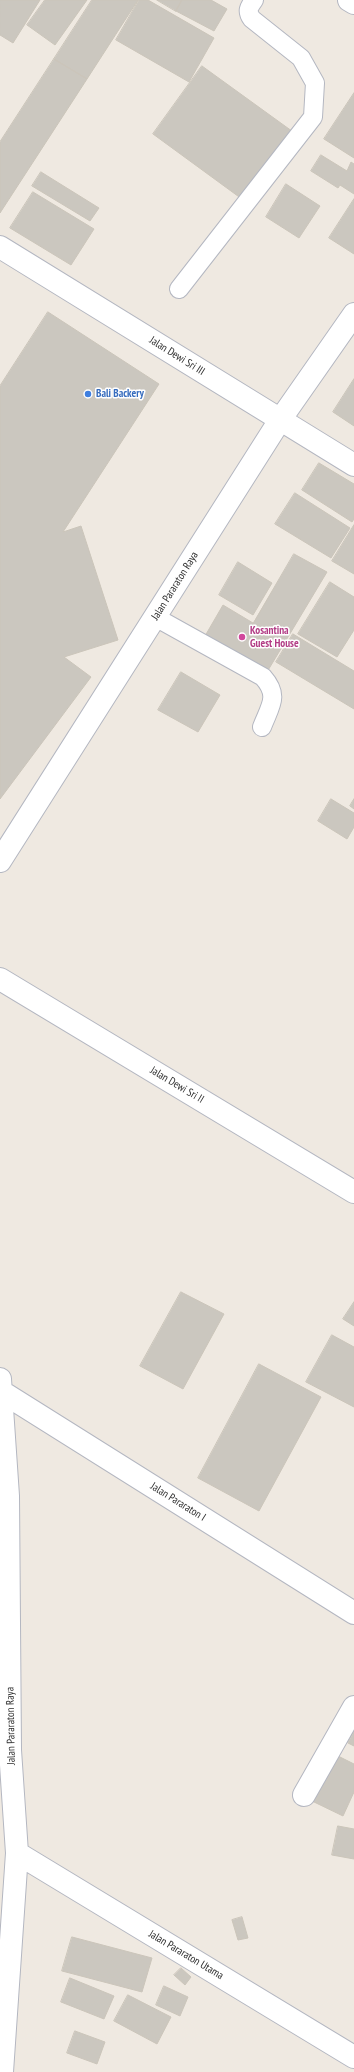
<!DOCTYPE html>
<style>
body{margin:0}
canvas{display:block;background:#efe9e1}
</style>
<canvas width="354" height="2072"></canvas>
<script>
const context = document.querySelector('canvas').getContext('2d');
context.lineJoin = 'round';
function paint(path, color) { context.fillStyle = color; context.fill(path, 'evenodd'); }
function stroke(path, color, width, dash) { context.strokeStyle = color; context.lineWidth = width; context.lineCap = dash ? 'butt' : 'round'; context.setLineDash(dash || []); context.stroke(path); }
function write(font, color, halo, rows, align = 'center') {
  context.font = font + ' "PT Sans Narrow",sans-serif'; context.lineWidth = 3; context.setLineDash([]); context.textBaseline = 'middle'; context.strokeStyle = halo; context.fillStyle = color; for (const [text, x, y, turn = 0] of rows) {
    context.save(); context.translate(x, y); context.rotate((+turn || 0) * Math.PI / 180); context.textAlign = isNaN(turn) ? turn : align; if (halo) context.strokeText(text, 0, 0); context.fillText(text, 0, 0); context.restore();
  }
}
const building = new Path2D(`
 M0 0H40L13 43 0 35Z
 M45 0H87L55 45 27 25Z
 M92 0H138L87 79 54 59Z
 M139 0H148L214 38 189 82 116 40Z
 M157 0H182L176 11Z
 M182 0H211L227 9 214 31 176 11Z
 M54 59 87 79 0 213V142Z
 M202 66 296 134 246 202 153 134Z
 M354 93V158L324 139Z
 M321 155 347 171 351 162 354 164V194L340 185 338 188 311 171Z
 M41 172 99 208 90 221 32 186Z
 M286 184 320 206 299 238 266 217Z
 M33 192 94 229 71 265 10 228Z
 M354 199V254L329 238Z
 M48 312 159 384 63 532 81 526 118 640 64 657 91 677 0 799V386Z
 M354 379V426L333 412Z
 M319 463 354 484V519L352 522 302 490Z
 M295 493 350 528 331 558 275 524Z
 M354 525V574L332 561Z
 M294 554 327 572 267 672 205 636 223 605 253 623Z
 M238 562 272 583 253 615 219 595Z
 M330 582 354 597V630L337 657 298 634Z
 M293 634 354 671V709L276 662Z
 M181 672 220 695 198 732 158 710Z
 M331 799 354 813V827L347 839 318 821Z
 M354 799V809L350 806Z
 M181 1292 224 1314 183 1389 140 1366Z
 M354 1302V1326L343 1319Z
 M332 1335 354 1347V1407L306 1382Z
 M259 1364 321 1397 259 1511 198 1478Z
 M354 1731V1746L348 1743Z
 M334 1754 354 1764V1792L343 1816 312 1801Z
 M338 1826 354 1829V1859L332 1855Z
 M242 1917 248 1938 238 1940 232 1920Z
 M72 1937 152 1958 142 1992 62 1971Z
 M181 1968 191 1977 185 1985 174 1975Z
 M70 1978 114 1996 104 2019 61 2002Z
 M164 1986 188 1997 180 2016 156 2005Z
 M128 1995 171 2017 157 2044 114 2021Z
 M75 2031 105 2042 97 2064 67 2053Z`);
paint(building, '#cbc7bf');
stroke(building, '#cbc5ba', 1);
const lane = new Path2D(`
 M179 289 313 117 315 83 301 58 252 19C246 11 249 7 254 0
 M155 617 263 677C280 696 270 706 262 727`);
const street = new Path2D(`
 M0 247 354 465
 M0 861 280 420 354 314
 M0 979 354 1192
 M0 1379 8 1496 10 1750 17 1853 2 2072
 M2 1392 354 1613
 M304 1795 354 1707
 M17 1853 354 2057`);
const secondary = new Path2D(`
 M349 0 354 3`);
stroke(lane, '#b4b7c1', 20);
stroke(street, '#b4b7c1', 24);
stroke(secondary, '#b4b7c1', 24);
stroke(lane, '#fff', 18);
stroke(street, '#fff', 22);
stroke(secondary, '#fff', 22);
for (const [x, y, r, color] of [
 [88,394,4,"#3f7fe0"],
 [242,637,4,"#d1479c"]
]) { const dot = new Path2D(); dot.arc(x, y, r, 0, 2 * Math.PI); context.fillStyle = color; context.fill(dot); stroke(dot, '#fff', 1.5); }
write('11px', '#2e2e2e', '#fff', [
 ["Jalan Dewi Sri III",177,356,32],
 ["Jalan Pararaton Raya",175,586,-58],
 ["Jalan Dewi Sri II",177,1085,31],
 ["Jalan Pararaton I",178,1502,32],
 ["Jalan Pararaton Raya",11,1726,-91],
 ["Jalan Pararaton Utama",186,1955,31]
]);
write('bold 11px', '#366cbe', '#fff', [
 ["Bali Backery",96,394]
], 'left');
write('bold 11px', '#b23c85', '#fff', [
 ["Kosantina",250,631],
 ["Guest House",250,644]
], 'left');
</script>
